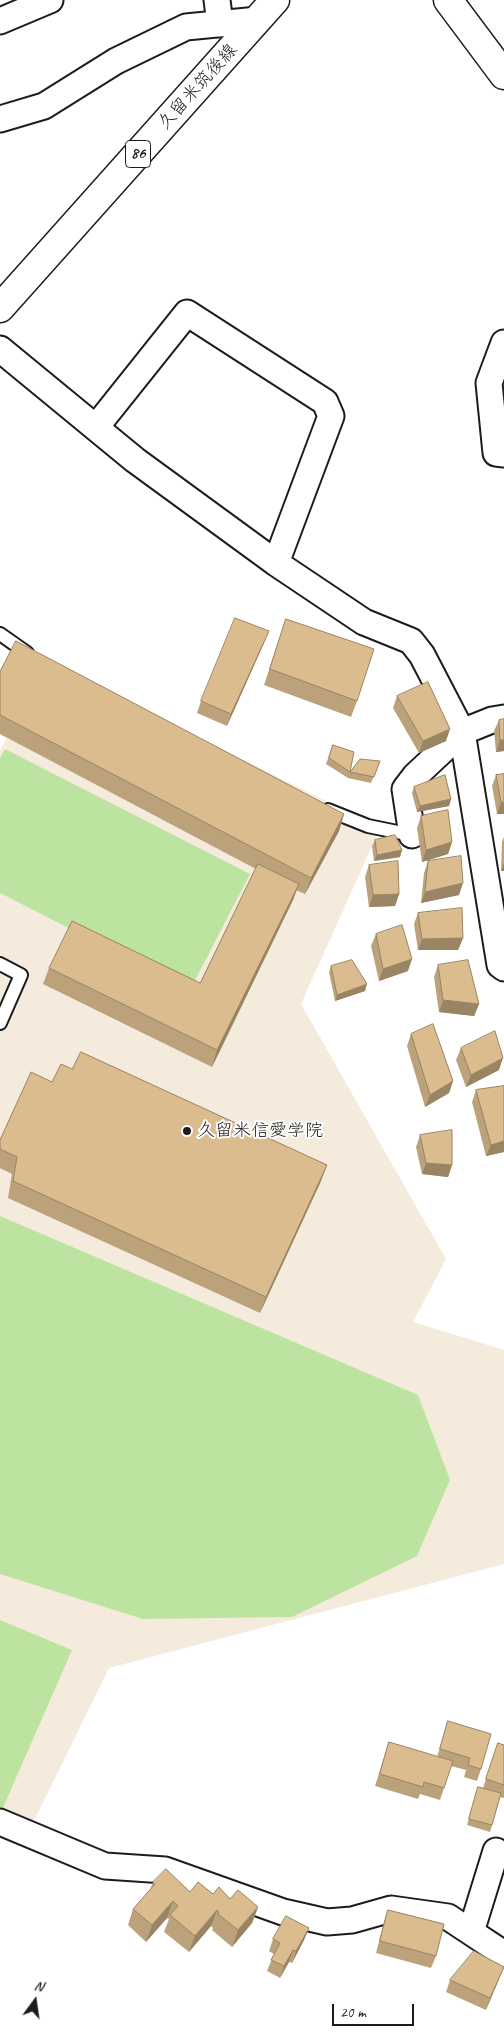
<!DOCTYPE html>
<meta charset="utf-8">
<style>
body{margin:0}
#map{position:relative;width:504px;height:2036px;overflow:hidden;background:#fff;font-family:Caveat,sans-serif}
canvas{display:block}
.north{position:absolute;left:10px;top:1976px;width:50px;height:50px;-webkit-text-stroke:4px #fff;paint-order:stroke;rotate:14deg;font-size:14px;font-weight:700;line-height:20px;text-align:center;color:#1c1c1c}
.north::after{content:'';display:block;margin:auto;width:18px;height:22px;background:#1c1c1c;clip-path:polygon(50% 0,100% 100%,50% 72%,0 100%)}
.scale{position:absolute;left:332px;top:2004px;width:82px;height:22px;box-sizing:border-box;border:2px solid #1c1c1c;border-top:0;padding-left:6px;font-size:15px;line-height:18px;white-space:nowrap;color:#1c1c1c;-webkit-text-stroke:4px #fff;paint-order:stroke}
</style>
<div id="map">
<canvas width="504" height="2036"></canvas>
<div class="north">N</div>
<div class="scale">20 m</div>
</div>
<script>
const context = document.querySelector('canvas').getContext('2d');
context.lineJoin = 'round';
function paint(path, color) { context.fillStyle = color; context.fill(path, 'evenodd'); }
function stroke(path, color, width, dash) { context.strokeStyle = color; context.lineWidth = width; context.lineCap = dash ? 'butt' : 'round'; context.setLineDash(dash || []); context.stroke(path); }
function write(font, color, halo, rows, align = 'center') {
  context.font = font + ' Caveat,"Klee One",sans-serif'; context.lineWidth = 4; context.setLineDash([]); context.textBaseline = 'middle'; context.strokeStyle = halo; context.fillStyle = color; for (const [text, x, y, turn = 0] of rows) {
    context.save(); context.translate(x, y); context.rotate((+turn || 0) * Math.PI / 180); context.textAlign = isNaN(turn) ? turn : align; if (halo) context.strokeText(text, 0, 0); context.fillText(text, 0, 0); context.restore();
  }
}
paint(new Path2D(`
 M21 649 380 828 301 1004 446 1259 413 1322 504 1350V1564L109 1668 34 1821 2 1810 0 1811V750L7 738 0 734V684Z`), '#f4ebdd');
paint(new Path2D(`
 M5 749 250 874 190 990 0 893V758Z
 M0 1216 418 1395 450 1480 417 1556 292 1617 143 1619 0 1574Z
 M0 1620 72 1650 2 1810 0 1811Z`), '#bce4a0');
const lane = new Path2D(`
 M0 634 27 653
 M328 810 368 826 412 835
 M0 964 21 975 0 1023`);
const street = new Path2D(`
 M217 0 220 24
 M0 21 50 0
 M0 119 44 106 116 61 186 27 258 20
 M504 343 489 383 496 453 504 454
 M0 349 135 460 276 563 364 622 411 641 422 655 462 732 500 965 504 968
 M96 427 187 313 325 402 331 416 276 563
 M412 835 405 789 415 776 462 732 492 720 504 718
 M0 1822 105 1866 165 1870 283 1912 327 1922 352 1920 391 1909 448 1917 504 1954
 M471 1932 496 1851`);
const secondary = new Path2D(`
 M448 0 504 75`);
const primary = new Path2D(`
 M0 308 275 0`);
stroke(lane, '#1c1c1c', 16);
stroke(street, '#1c1c1c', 29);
stroke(secondary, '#1c1c1c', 31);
stroke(primary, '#1c1c1c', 31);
stroke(lane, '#fff', 12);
stroke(street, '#fff', 25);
stroke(secondary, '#fff', 28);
stroke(primary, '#fff', 28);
paint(new Path2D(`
 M286 619 357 701 351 717 264 685Z
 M264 643 227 726 197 713 201 701Z
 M0 672 344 814 339 831 305 894 296 890 293 900 212 1067 43 984 49 968 200 983 256 869 0 734Z
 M397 696 446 741 419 753 393 708Z
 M499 720 504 751 496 752 494 731Z
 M333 745 350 772 380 761 371 783 348 778 326 764Z
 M504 774V814H497L492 786 496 775Z
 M414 787 451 799 449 806 417 812 412 793Z
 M421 816 452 842 448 854 422 862 417 828Z
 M504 837V871H501L502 842Z
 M375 840 402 850 400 857 374 861 372 846Z
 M428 861 459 895 421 903 424 873Z
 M369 865 399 894 395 906 369 907 365 877Z
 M418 913 463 938 458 950H418L414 924Z
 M376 934 408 971 379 981 371 946Z
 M438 965 479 1004 474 1016 439 1012 434 977Z
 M331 966 365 991 335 1001 329 972Z
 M411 1034 453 1081 449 1093 425 1107 407 1046Z
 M461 1048 499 1070 466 1087 456 1060Z
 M52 1082 321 1181 260 1313 8 1198 12 1174 0 1168V1140Z
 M504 1086V1152L486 1156 472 1102 476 1090Z
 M420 1135 452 1165 448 1177 422 1174 416 1147Z
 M448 1721 481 1769 477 1781 464 1777 466 1770 451 1766 440 1800 420 1794 418 1799 375 1786 389 1742 437 1757Z
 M498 1743 504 1745V1798L500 1797 490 1832 467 1825 478 1787 483 1788Z
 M153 1882 190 1892 213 1894 258 1907 252 1923 232 1947 212 1930 213 1928 211 1926 189 1952 164 1932 169 1919 167 1918 146 1942 128 1925 133 1909 150 1890Z
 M388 1910 436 1956 431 1968 376 1953 384 1922Z
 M309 1928 304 1940 292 1963 289 1962 280 1978 267 1971 274 1954 269 1951 273 1939Z
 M499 1979 486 2010 446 1992 450 1980Z`), '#bca27a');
paint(new Path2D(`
 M269 631 264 643 227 726 231 714Z
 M450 729 446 741 419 753 423 741Z
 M500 740H504V751L496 752Z
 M451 799 449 806 417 812 420 806Z
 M501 802H504V814H497Z
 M344 814 339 831 305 894 311 878Z
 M452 842 448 854 422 862 426 850Z
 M402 850 400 857 374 861 377 855Z
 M504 863V871H501Z
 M463 883 459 895 421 903 425 892Z
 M299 884 293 900 212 1067 217 1050Z
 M399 894 395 906 369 907 373 895Z
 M463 938 458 950H418L422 939Z
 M412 959 408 971 379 981 383 969Z
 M367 984 365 991 335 1001 337 995Z
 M443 1000 479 1004 474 1016 439 1012Z
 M503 1058 499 1070 466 1087 471 1075Z
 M453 1081 449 1093 425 1107 430 1095Z
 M504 1141V1152L486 1156 491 1145Z
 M426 1163 452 1165 448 1177 422 1174Z
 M327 1165 321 1181 260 1313 266 1297Z
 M173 1901 167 1918 146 1942 152 1925Z
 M258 1907 252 1923 232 1947 238 1930Z
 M217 1910 211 1926 189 1952 195 1936Z
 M309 1928 304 1940 292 1963 296 1951Z
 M293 1950 289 1962 280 1978 284 1966Z
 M504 1967 499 1979 486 2010 490 1998Z`), '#998463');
const building = new Path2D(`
 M235 618 269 631 231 714 201 701Z
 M286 619 374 649 357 701 270 669Z
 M16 641 344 814 311 878 0 715V672Z
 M428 682 450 729 423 741 397 696Z
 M504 719V740H500L499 720Z
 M333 745 354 752 350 772 360 759 380 761 374 777 350 772 329 758Z
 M504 774V802H501L496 775Z
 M445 775 451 799 420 806 414 787Z
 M448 810 452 842 426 850 421 816Z
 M395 835 402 850 377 855 375 840Z
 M461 856 463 883 425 892 428 861Z
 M398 861 399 894 373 895 369 865Z
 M258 864 299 884 217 1050 49 968 72 921 200 983Z
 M462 908 463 938 422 939 418 913Z
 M402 925 412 959 383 969 376 934Z
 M352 960 367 984 337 995 331 966Z
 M468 960 479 1004 443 1000 438 965Z
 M433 1024 453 1081 430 1095 411 1034Z
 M495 1031 503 1058 471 1075 461 1048Z
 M81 1052 327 1165 266 1297 13 1181 17 1157 0 1149V1140L31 1072 52 1082 61 1064 72 1069Z
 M504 1086V1141L491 1145 476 1090Z
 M452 1130V1165L426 1163 420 1135Z
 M448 1721 491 1734 481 1769 468 1765 470 1758 440 1749Z
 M389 1742 453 1761 444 1788 424 1782 423 1787 380 1774Z
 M498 1743 504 1745V1785L486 1779Z
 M478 1787 501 1793 492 1825 469 1819Z
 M166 1869 190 1892 198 1882 213 1894 219 1887 230 1899 238 1890 258 1907 238 1930 218 1914 219 1912 217 1910 195 1936 170 1915 178 1906 173 1901 152 1925 133 1909 155 1884 153 1882Z
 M388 1910 444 1924 436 1956 380 1941Z
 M286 1916 309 1928 296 1951 293 1950 284 1966 271 1960 280 1943 273 1939Z
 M474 1951 504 1967 490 1998 450 1980Z`);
paint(building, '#dbbc8e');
stroke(building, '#998463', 1);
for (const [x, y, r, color] of [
 [187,1131,5,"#1c1c1c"]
]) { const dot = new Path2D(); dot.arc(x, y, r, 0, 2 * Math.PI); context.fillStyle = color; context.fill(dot); stroke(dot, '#fff', 2); }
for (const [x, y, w] of [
 [138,154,25]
]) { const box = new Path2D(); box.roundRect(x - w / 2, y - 13.5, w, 27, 4); context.fillStyle = '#fff'; context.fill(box); stroke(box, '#1c1c1c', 1); }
write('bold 16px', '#1c1c1c', null, [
 ["86",138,154]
]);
write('18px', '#1c1c1c', '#fff', [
 ["久留米筑後線",198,87,-48]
]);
write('18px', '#1c1c1c', '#fff', [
 ["久留米信愛学院",197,1131]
], 'left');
</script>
